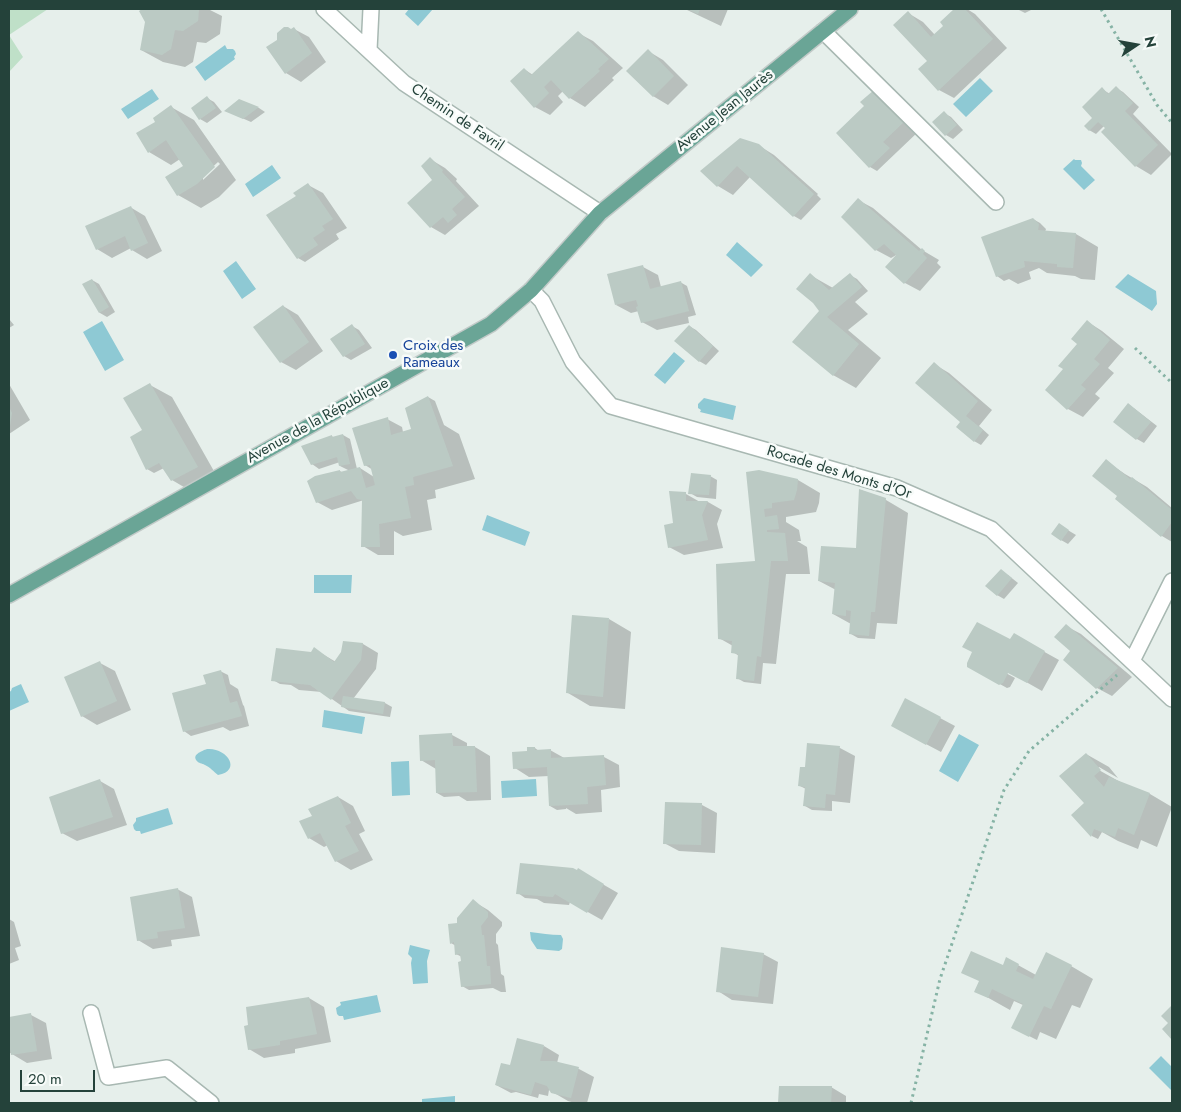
<!DOCTYPE html>
<meta charset="utf-8">
<style>
body{margin:0}
#map{position:relative;width:1181px;height:1112px;overflow:hidden;background:#e6efeb;font-family:Jost,sans-serif}
canvas{display:block}
.frame{position:absolute;inset:0;border:10px solid #24423a;pointer-events:none}
.north{position:absolute;left:1111px;top:20px;width:50px;height:50px;-webkit-text-stroke:4px #f7fbf9;paint-order:stroke;rotate:78deg;font-size:14px;font-weight:700;line-height:20px;text-align:center;color:#24423a}
.north::after{content:'';display:block;margin:auto;width:18px;height:22px;background:#24423a;clip-path:polygon(50% 0,100% 100%,50% 72%,0 100%)}
.scale{position:absolute;left:20px;top:1070px;width:75px;height:22px;box-sizing:border-box;border:2px solid #24423a;border-top:0;padding-left:6px;font-size:15px;line-height:18px;white-space:nowrap;color:#24423a;-webkit-text-stroke:4px #f7fbf9;paint-order:stroke}
</style>
<div id="map">
<canvas width="1181" height="1112"></canvas>
<div class="frame"></div>
<div class="north">N</div>
<div class="scale">20 m</div>
</div>
<script>
const context = document.querySelector('canvas').getContext('2d');
context.lineJoin = 'round';
function paint(path, color) { context.fillStyle = color; context.fill(path, 'evenodd'); }
function stroke(path, color, width, dash) { context.strokeStyle = color; context.lineWidth = width; context.lineCap = dash ? 'butt' : 'round'; context.setLineDash(dash || []); context.stroke(path); }
function write(font, color, halo, rows, align = 'center') {
  context.font = font + ' Jost,sans-serif'; context.lineWidth = 5; context.setLineDash([]); context.textBaseline = 'middle'; context.strokeStyle = halo; context.fillStyle = color; for (const [text, x, y, turn = 0] of rows) {
    context.save(); context.translate(x, y); context.rotate((+turn || 0) * Math.PI / 180); context.textAlign = isNaN(turn) ? turn : align; if (halo) context.strokeText(text, 0, 0); context.fillText(text, 0, 0); context.restore();
  }
}
paint(new Path2D(`
 M9 9H48L9 35 23 57 9 72Z`), '#bfe0c8');
paint(new Path2D(`
 M409 9H433L418 26 405 14Z
 M225 45 227 49H233L235 51 236 54 234 57 235 59 205 81 195 67Z
 M980 78 993 91 966 117 953 104Z
 M152 89 159 99 128 119 121 109Z
 M1074 159 1075 160H1081L1082 163 1081 166 1095 180 1084 190 1063 169Z
 M272 165 281 178 253 197 245 184Z
 M737 242 763 265 751 277 726 255Z
 M236 261 256 289 242 299 223 271Z
 M1128 274 1156 291 1157 304 1152 311 1115 287Z
 M102 321 124 360 105 371 83 332Z
 M674 352 685 361 665 384 654 375Z
 M704 398 736 406 733 420 700 412 701 410 698 408V404Z
 M487 515 530 532 525 546 482 530Z
 M314 575H352L351 593H314Z
 M21 684 29 702 9 711V692L11 691 12 688Z
 M324 710 365 717 362 734 322 727Z
 M959 734 979 745 958 782 939 771Z
 M207 749C226 747 243 770 218 775 214 772 210 767 205 765 204 764 199 763 198 762 190 755 202 751 207 749Z
 M409 761 410 795 392 796 391 762Z
 M536 779 537 796 502 798 501 781Z
 M168 808 173 824 141 834 140 831H136L134 829 133 825 136 821V818Z
 M530 932C541 933 550 935 561 935L563 939 562 949 559 951 537 949 531 940Z
 M410 945 430 950 427 961 428 983 413 984 411 963 412 958 408 954Z
 M377 995 381 1012 344 1020 343 1016H339L337 1014 336 1008 341 1005 340 1002Z
 M1161 1056 1172 1067V1091L1149 1068Z
 M455 1096V1103H422V1099Z`), '#8ec9d4');
paint(new Path2D(`
 M145 9H208L222 16 220 34 206 43 197 42 193 62 185 67 163 62 141 50 146 22 141 11Z
 M685 9H728L721 26Z
 M956 9H967L975 14 1007 48 954 98 939 90 908 13 923 22 935 35 945 26 942 22Z
 M1017 9H1033L1025 13Z
 M294 29 309 37 326 62 301 82 286 73 278 40Z
 M578 33 593 41 623 68 612 78 614 80 585 107 570 98 563 91 558 96 563 102 550 115 535 107 524 69 533 75Z
 M648 51 663 60 688 85 668 105 653 96Z
 M1116 88 1123 92 1139 107 1133 114 1172 154 1151 175 1136 166 1103 132 1107 128 1104 126 1096 134 1089 130 1102 89 1110 94Z
 M874 91 919 131 877 171 870 167 838 133 866 106Z
 M207 98 214 102 222 112 207 123 200 119Z
 M239 101 259 108 265 112 251 122 226 111Z
 M171 107 194 120 236 180 219 197 201 208 178 195 166 177 185 166 180 159 171 165 149 152 157 122ZM218 162 220 164 203 180V176Z
 M944 113 951 117 963 130 953 139 946 135Z
 M758 145 774 155 818 194 817 195 821 199 801 220 794 216 750 177 733 195 718 186 702 171Z
 M430 159 445 168 457 179 456 181 479 206 445 235 431 227 434 180Z
 M308 185 323 193 347 228 336 234 339 239 305 262 298 258 268 216 297 196Z
 M858 200 873 208 922 250 939 260 937 263 941 267 920 291 905 283 898 254 891 258 876 250Z
 M130 207 145 216 162 251 147 259 132 250 131 248 112 258 97 249Z
 M1033 219 1040 223 1046 229 1045 232 1076 234 1098 247 1095 280 1081 279 1075 276 1047 273 1039 268 1029 272 1031 279 1018 284 1009 279 1004 281 997 276Z
 M643 267 658 275 661 287 680 282 687 286 696 315 688 317 689 323 657 330 642 322 639 311 631 313 616 305Z
 M810 275 833 288 850 275 857 279 868 291 855 302 868 314 848 330 881 358 856 388 833 375 821 311Z
 M92 280 99 284 115 312 107 317 100 313 84 285Z
 M283 306 298 315 323 351 296 370 281 362Z
 M9 319 14 325 9 328Z
 M1088 322 1102 331 1124 349 1108 368 1114 373 1095 394 1100 398 1083 417 1068 409 1064 369 1078 344Z
 M352 326 359 330 372 348 351 360 344 356Z
 M689 326 696 330 719 351 706 365 699 361Z
 M934 364 949 373 992 410 979 426 989 435 981 445 974 441Z
 M9 384 30 420 9 434Z
 M150 385 172 397 219 480 194 493 172 480 164 468 154 473 147 469 141 456Z
 M428 397 435 401 444 425 459 434 475 479 435 490 436 498 427 500 432 530 403 536 394 531V555H378L363 546 364 500 332 510 317 502 316 477 340 471 343 473 350 471 340 466V462L319 469 312 464 332 436 334 438 343 435 350 439 357 469 360 468 374 477 373 470 365 465 387 419 402 427 403 432 412 430Z
 M1128 405 1135 409 1157 426 1144 443 1137 439 1115 422Z
 M1106 461 1125 474 1147 487 1172 508V542L1162 536 1118 496Z
 M747 473 798 480 820 493 819 503 816 512 786 517V522L799 530 801 541H797L807 547 810 574H786L776 664 763 663 761 684 744 682 737 678 739 656 733 652V646L719 638 760 563Z
 M710 476 717 480 716 499 697 497 690 493Z
 M861 490 886 500 908 513 897 624 877 623 875 639 858 638 851 634V624L833 614 836 590 819 581 857 550Z
 M686 494 700 502H708L722 510 717 524 723 548 684 555 669 547Z
 M1066 529 1076 535 1068 544 1061 540Z
 M1008 575 1018 583 1004 599 997 595Z
 M609 619 631 632 625 709 590 706 568 693Z
 M1066 626 1081 634 1132 677 1112 696 1097 688 1072 651Z
 M1014 635 1059 660 1042 691 1005 670 1004 672 1015 678 1010 687 1007 688 969 667 1010 641Z
 M344 642 363 644 378 653 376 669 353 699 385 703 392 707 390 717 349 711 322 692 299 690 291 685 280 684 273 680 312 653 314 649 336 662 343 653Z
 M100 663 115 671 131 710 97 725 82 716Z
 M220 671 228 675 230 684 238 689 243 705 244 706 249 726 230 731 223 727 191 736 184 731 209 684Z
 M940 718 955 726 941 752 907 734Z
 M452 735 467 743V747H475L490 756 491 800 467 801 459 796 444 797 437 793 436 769 421 760Z
 M808 744 840 748 855 756 850 803 832 801V811L812 810 805 806 806 789 800 786 810 769Z
 M535 748 539 751 550 750 566 759 604 757 619 765 620 787 601 790 602 812 576 814 566 808V809L557 810 550 806 549 776 529 777 515 768 528 753Z
 M1086 754 1109 767 1118 778 1099 767 1097 769 1122 783 1150 794 1172 807 1157 847 1141 840 1138 849 1118 841 1102 832 1098 839 1092 836 1073 815 1086 804Z
 M100 781 114 789 127 825 77 841 62 833Z
 M338 797 353 806 365 831 359 834 373 860 351 870 336 861 328 845 324 847 309 838 313 816Z
 M702 805 717 813 715 853 679 851 664 843Z
 M578 870 618 893 602 920 570 902 569 905 544 903 537 899 525 898 518 893Z
 M177 889 192 897 200 936 171 940 172 946 153 949 138 940Z
 M473 901 488 910 502 922V926L496 934V943L498 945 501 974 504 976 506 992H501L493 988 469 990 462 986V957L456 954V946L451 943 459 925Z
 M9 919 14 922 21 946 15 948 19 960 9 964Z
 M763 954 778 962 773 1004 732 1000 718 991Z
 M1007 959 1036 975 1071 966 1093 979 1080 1008 1072 1005 1056 1039 1040 1032 1037 1040 1019 1031 1023 1005 1014 1001 1010 1010 976 991 1003 966Z
 M309 998 324 1007 331 1042 295 1049V1053L264 1058 249 1049Z
 M31 1015 46 1023 52 1059 27 1063 12 1054V1053H9V1018Z
 M544 1046 559 1055 557 1063 579 1069 594 1077 587 1103H575L568 1101 549 1090 548 1096 539 1094 538 1098 516 1092 511 1093 496 1085 511 1067Z
 M780 1087H831L846 1096V1103H779Z`), '#0003');
paint(new Path2D(`
 M142 9H199L198 21 183 31 175 30 171 49 162 55 140 50 145 22 139 11Z
 M687 9H700L698 14Z
 M954 9H965L993 39 938 91 918 69 927 61 893 25 908 11 931 37 943 26 940 22Z
 M284 27H288L291 29 294 27 312 53 285 74 266 47 277 40V33Z
 M578 31 609 59 598 69 600 71 569 99 551 80 544 87 549 93 534 108 510 81 524 68 531 75Z
 M648 49 674 76 653 97 626 71Z
 M1116 86 1133 103 1125 111 1158 145 1135 167 1101 132 1105 128 1098 122 1089 131 1084 126 1092 118 1082 107 1102 87 1108 94Z
 M874 90 905 121 883 142 890 148 869 168 836 133 864 106 860 102Z
 M207 96 216 108 199 120 191 108Z
 M239 99 259 107 243 119 224 111Z
 M171 105 215 167 197 184 177 196 165 177 183 166 166 140 148 153 136 133 155 122 153 118Z
 M944 111 957 125 945 136 932 122Z
 M740 138 759 144 814 194 793 217 737 166 717 187 700 171Z
 M430 157 443 170 442 172 465 197 452 209 457 215 448 223 443 217 430 228 407 203 432 180 421 166Z
 M308 183 333 219 322 226 325 230 313 238 318 245 297 259 266 215 296 196 293 193Z
 M858 198 919 251 922 248 925 251 923 254 927 258 904 284 885 267 896 255 884 244 875 251 841 217Z
 M131 206 148 243 131 251 125 236 96 250 85 226Z
 M1033 218 1039 224 1038 230 1076 233 1073 268 1057 267V264L1024 261 1025 267 996 277 981 237Z
 M643 265 650 289 681 281 689 311 641 323 636 307 638 306 636 300 615 305 607 274Z
 M810 273 829 290 850 273 862 287 827 317 859 344 833 376 792 342 819 311 813 303 796 289Z
 M92 279 109 307 99 313 82 284Z
 M283 305 309 342 280 363 253 327Z
 M1087 320 1110 340 1094 359 1100 364 1081 385 1086 389 1067 410 1045 390 1063 369 1058 366 1077 344 1071 339Z
 M352 324 365 344 343 357 330 339Z
 M689 325 713 346 699 362 674 341Z
 M934 362 978 401 966 416 983 430 974 442 956 427 960 422 915 383Z
 M150 383 198 467 171 481 159 463 146 470 130 437 142 430 123 398Z
 M428 396 453 466 413 477 414 485 405 487 411 518 379 524 380 547H361L362 500 357 499 351 491 316 503 307 481 315 476 340 470V472L360 467 366 488 375 485 370 465 364 466 352 428 388 417 391 435 411 429 405 408Z
 M1128 403 1151 422 1136 440 1113 422Z
 M9 407 12 413 10 426 9 425Z
 M343 434 350 464 339 466 337 457 311 465 301 446 332 435V437Z
 M1106 459 1130 479 1132 477 1172 510V522L1161 537 1115 499 1117 496 1092 476Z
 M759 470 798 479 797 490 794 500 772 503V508L764 509 765 517 777 515 779 529 767 530V532L785 533 788 561H771L761 657 757 656 754 681 736 679 738 654 731 653 732 641 718 639 716 564 755 561 746 472Z
 M691 473 711 475 709 495 688 494Z
 M859 489 886 498 875 612H871L869 636 849 634 851 611 846 610V616L832 614 835 583 818 581 821 546 856 548Z
 M669 491 686 492V501H708L702 515 708 540 668 548 664 525 673 523Z
 M1059 523 1069 530 1061 541 1051 534Z
 M1001 569 1012 578 997 596 985 586Z
 M572 615 609 618 603 697 566 693Z
 M977 622 1010 639 1014 633 1045 651 1027 683 1008 673 1003 683 999 685 967 667V663L972 652 962 647Z
 M1066 624 1118 668 1096 689 1063 660 1070 651 1054 637Z
 M343 641 363 643 361 660 331 700 310 685 271 681 276 648 311 652 314 647 334 662 341 652Z
 M100 661 117 701 81 717 64 677Z
 M221 670 230 703 237 701 242 716 183 732 172 693 206 684 203 675Z
 M343 696 385 702 383 714 341 707Z
 M905 698 941 717 926 745 891 726Z
 M452 733 453 746H475L477 792 436 793 435 760 420 761 419 735Z
 M807 743 840 746 835 795 826 794 825 808 803 806 805 787 798 786 800 767H805Z
 M527 747H535V750L551 749V758L604 755 606 785 587 787 588 804 549 806 547 767 513 769 512 752 527 751Z
 M1086 753 1101 770 1094 776 1104 787 1109 777 1150 793 1134 835 1118 828 1115 837 1094 829 1091 837 1071 815 1084 803 1059 776Z
 M100 779 113 817 61 834 49 797Z
 M338 796 351 823 345 826 359 851 335 862 320 833 308 839 299 821 312 816 308 809Z
 M665 802 702 803 701 845 663 844Z
 M520 863 573 868 577 870 578 868 604 884 587 913 555 894 553 897 516 894Z
 M178 888 185 928 157 932 158 938 137 941 130 897Z
 M473 899 488 912V917L481 926 482 935H484L487 966H490L491 984 461 987 458 962 461 961 460 954 455 955 454 942 450 944 448 924 457 923V918Z
 M721 947 764 953 758 997 716 992Z
 M971 951 1003 965 1006 957 1019 964 1016 971 1033 979 1046 952 1072 965 1051 1009 1044 1006 1029 1037 1011 1028 1023 1004 992 989 988 998 974 992 979 981 961 973Z
 M309 997 317 1034 280 1041V1045L248 1050 244 1026 248 1025 246 1007Z
 M1172 1005V1040L1162 1029 1168 1023 1161 1016Z
 M31 1013 37 1051 11 1055 9 1043V1017Z
 M517 1038 544 1045 540 1061H554L579 1067 571 1098 551 1093 547 1086 535 1082 531 1095 495 1085 501 1063 510 1065Z
 M779 1086H832L831 1103H778Z`), '#bbcac4');
const minor = new Path2D(`
 M324 9 404 83 600 213
 M823 31 996 202
 M369 50 371 9
 M531 290 542 301 573 362 611 406 897 488 991 529 1172 699
 M1132 661 1172 581
 M91 1013 108 1077 167 1068 211 1103`);
const major = new Path2D(`
 M9 595 491 324 531 290 600 213 850 9`);
stroke(minor, '#a8b8b2', 18);
stroke(major, '#c2cac8', 18);
stroke(new Path2D(`
 M1101 9 1157 105 1172 123
 M1135 348 1172 383
 M911 1103 940 979 1004 790 1029 751 1117 675`), '#86b3a5', 3, [2.5, 4]);
stroke(minor, '#fff', 15);
stroke(major, '#6aa596', 15);
for (const [x, y, r, color] of [
 [393,355,5,"#1a4fb4"]
]) { const dot = new Path2D(); dot.arc(x, y, r, 0, 2 * Math.PI); context.fillStyle = color; context.fill(dot); stroke(dot, '#f7fbf9', 2); }
write('15px', '#24423a', '#f7fbf9', [
 ["Avenue Jean Jaurès",725,111,-39],
 ["Chemin de Favril",457,118,34],
 ["Avenue de la République",318,421,-29],
 ["Rocade des Monts d'Or",839,473,17]
]);
write('15px', '#164399', '#f7fbf9', [
 ["Croix des",403,346],
 ["Rameaux",403,363]
], 'left');
</script>
